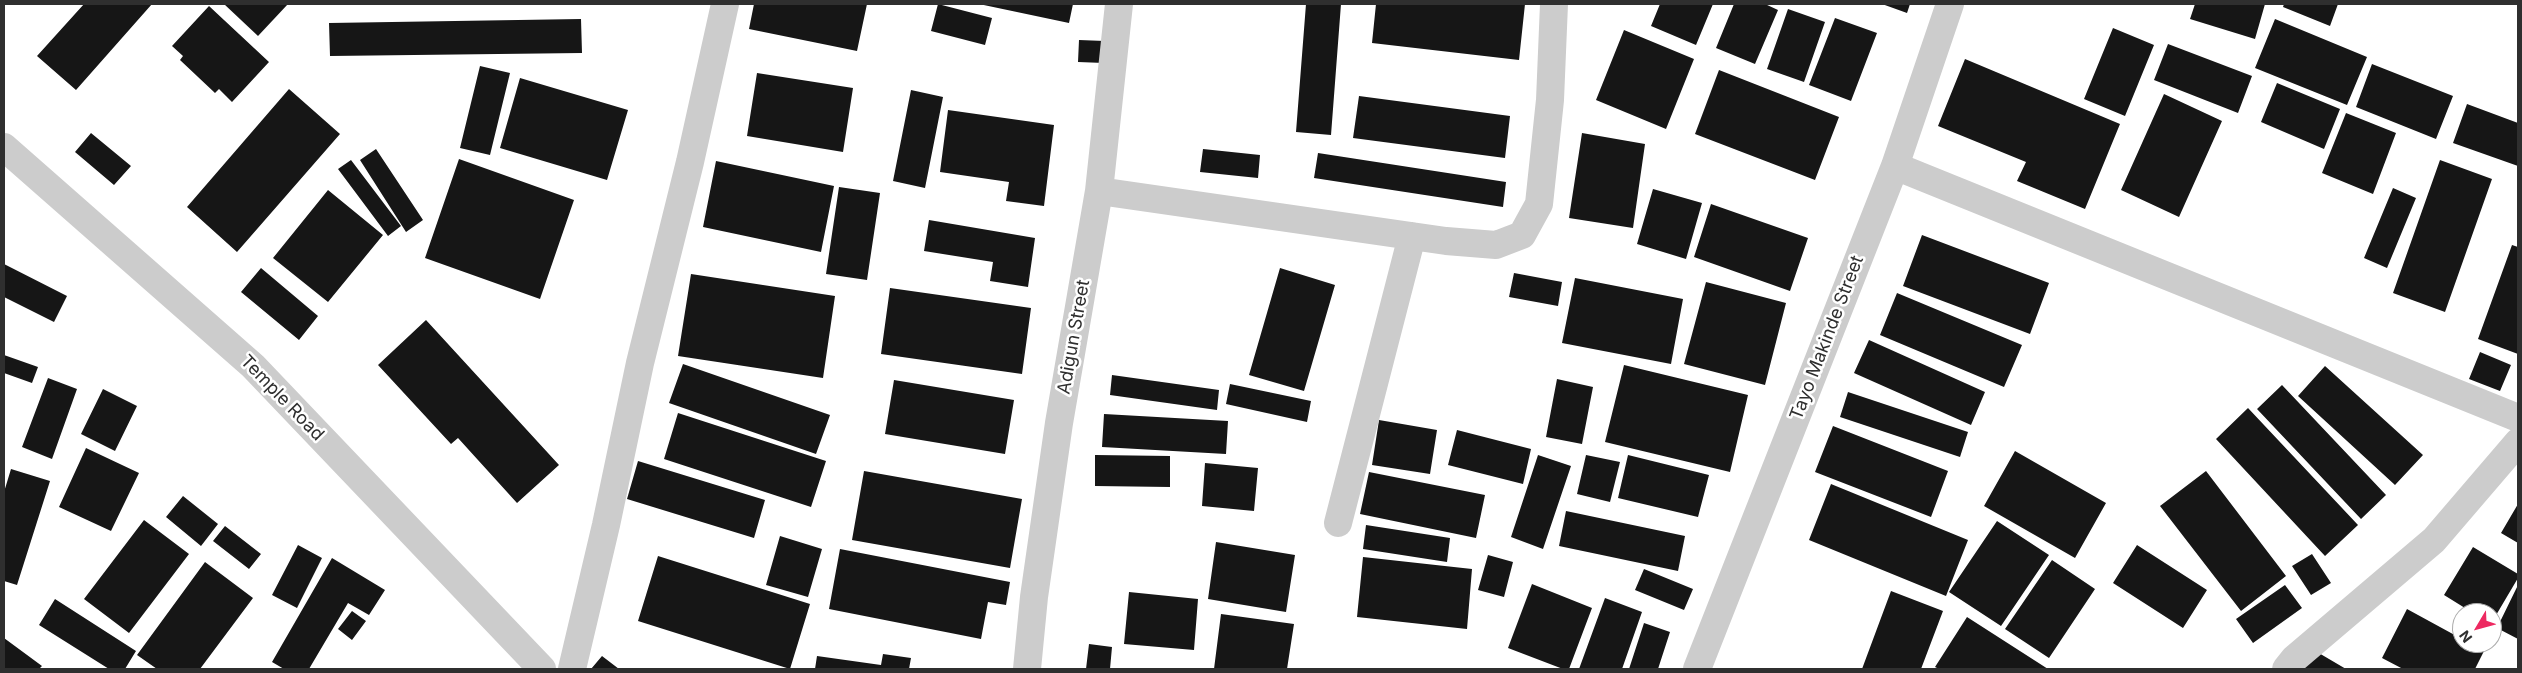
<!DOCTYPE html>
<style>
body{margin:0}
#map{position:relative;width:2522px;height:673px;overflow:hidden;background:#fff;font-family:Inter,sans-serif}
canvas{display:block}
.frame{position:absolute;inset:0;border:5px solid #2f2f2f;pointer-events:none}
.north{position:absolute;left:2452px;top:603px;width:50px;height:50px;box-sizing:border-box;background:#fff;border:1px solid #acacac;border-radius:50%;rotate:233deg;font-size:14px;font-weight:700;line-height:20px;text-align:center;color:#2f2f2f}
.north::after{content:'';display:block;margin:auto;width:18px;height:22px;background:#ed2961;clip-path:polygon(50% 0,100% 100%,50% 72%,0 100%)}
</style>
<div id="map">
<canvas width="2522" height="673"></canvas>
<div class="frame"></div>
<div class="north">N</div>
</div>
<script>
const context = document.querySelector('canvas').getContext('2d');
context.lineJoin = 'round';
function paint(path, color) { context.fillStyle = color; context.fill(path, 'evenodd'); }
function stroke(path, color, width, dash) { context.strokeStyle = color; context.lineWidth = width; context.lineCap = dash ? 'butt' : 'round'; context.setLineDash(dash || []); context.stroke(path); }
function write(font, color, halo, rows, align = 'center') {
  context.font = font + ' Inter,sans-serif'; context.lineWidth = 5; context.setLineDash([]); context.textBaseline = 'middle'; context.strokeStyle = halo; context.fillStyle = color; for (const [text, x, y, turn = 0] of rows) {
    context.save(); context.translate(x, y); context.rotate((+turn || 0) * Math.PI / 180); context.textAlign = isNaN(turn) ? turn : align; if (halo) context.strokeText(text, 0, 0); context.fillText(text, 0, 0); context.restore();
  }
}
paint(new Path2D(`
 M84 4H152L76 90 37 56Z
 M224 4H288L258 36Z
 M754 4H867L857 51 749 29Z
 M938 4 992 18 985 45 931 31Z
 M979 4H1073L1069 23Z
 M1306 4H1341L1331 135 1296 132Z
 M1376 4H1525L1519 60 1372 43Z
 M1660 4H1713L1696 45 1651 26Z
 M1734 4H1765L1778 10 1755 64 1716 48Z
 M1882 4H1910L1907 13Z
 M2195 4H2265L2255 39 2190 19Z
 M2284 4H2338L2330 26 2283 7Z
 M209 6 269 62 232 102 219 89 215 93 180 60 183 56 172 46Z
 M1788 9 1825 22 1804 82 1767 69Z
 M1835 18 1877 33 1851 101 1809 85Z
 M581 19 582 53 330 56 329 23Z
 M2275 19 2367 57 2347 105 2255 68Z
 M2113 28 2154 45 2125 116 2084 99Z
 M1624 30 1694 59 1666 129 1596 100Z
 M1079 40 1105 41 1104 63 1078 62Z
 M2168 44 2252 76 2238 113 2154 80Z
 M1965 59 2120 124 2085 209 2017 181 2026 162 1938 126Z
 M2372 64 2453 96 2436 139 2356 107Z
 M480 66 510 73 490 155 460 148Z
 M1719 70 1839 117 1815 180 1695 134Z
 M757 73 853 88 843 152 747 136Z
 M520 78 628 110 607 180 500 148Z
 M2277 83 2340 109 2324 149 2261 122Z
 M289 89 340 134 237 252 187 207Z
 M911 90 943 97 925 188 893 181Z
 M2164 94 2222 121 2179 217 2121 190Z
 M1359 96 1510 116 1505 158 1353 138Z
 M2467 104 2518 123V166L2453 143Z
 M948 110 1054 125 1044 206 1006 201 1009 182 940 172Z
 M2346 113 2396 133 2373 194 2322 173Z
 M91 133 131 166 114 185 75 152Z
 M1582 133 1645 144 1633 228 1569 218Z
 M376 149 423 220 406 232 360 160Z
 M1203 149 1260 155 1258 178 1200 172Z
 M1318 153 1506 182 1503 207 1314 178Z
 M459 159 574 200 540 299 425 258Z
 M351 160 401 226 388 236 338 169Z
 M2440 160 2492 179 2445 312 2393 293Z
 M716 161 834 186 821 252 703 227Z
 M839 187 880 193 867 280 826 274Z
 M2393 188 2416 198 2387 268 2364 258Z
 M1653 189 1702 203 1686 259 1637 244Z
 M328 190 383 235 328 302 273 258Z
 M1711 204 1808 238 1790 291 1694 257Z
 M929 220 1035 238 1028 287 990 281 993 262 924 251Z
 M1922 235 2049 283 2030 334 1903 286Z
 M2512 245 2518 247V354L2478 339Z
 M4 264 67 296 54 322 4 297Z
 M261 268 318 316 299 340 241 292Z
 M1280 268 1335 285 1304 391 1249 375Z
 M1514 273 1562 282 1558 306 1509 297Z
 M691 274 835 296 823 378 678 356Z
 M1575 278 1683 299 1671 364 1562 343Z
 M1706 282 1786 303 1765 385 1684 364Z
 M890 288 1031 308 1022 374 881 354Z
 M1897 293 2022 345 2004 387 1880 335Z
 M426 320 559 465 517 503 458 438 451 444 378 365Z
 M1869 340 1985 392 1971 425 1854 373Z
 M2480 352 2511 365 2500 391 2469 379Z
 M4 355 38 367 32 383 4 373Z
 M683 364 830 415 816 454 669 403Z
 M1624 365 1748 395 1730 472 1605 442Z
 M2325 366 2423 455 2395 485 2298 396Z
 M1112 375 1219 390 1217 410 1110 395Z
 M48 378 77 389 52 459 22 447Z
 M1557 379 1593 387 1582 444 1546 437Z
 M894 380 1014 400 1005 454 885 434Z
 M1230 384 1311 401 1307 422 1226 404Z
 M2282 385 2386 495 2361 519 2257 409Z
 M103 389 137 406 115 451 81 434Z
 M1848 392 1968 432 1960 457 1840 417Z
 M2248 408 2358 525 2325 556 2216 439Z
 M678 413 826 461 811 507 664 459Z
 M1104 414 1228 421 1226 454 1102 447Z
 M1379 420 1437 430 1430 474 1372 465Z
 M1833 426 1948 471 1931 517 1815 472Z
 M1457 430 1531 449 1523 484 1448 465Z
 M86 448 139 473 111 531 59 507Z
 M2015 451 2106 503 2075 558 1984 506Z
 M1095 455 1170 456V487L1095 486Z
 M1538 455 1571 466 1543 549 1511 537Z
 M1586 455 1620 462 1610 502 1577 494Z
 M1628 455 1709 475 1698 517 1618 498Z
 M638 461 765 500 754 538 627 499Z
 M1205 463 1258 468 1254 511 1202 506Z
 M11 469 50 481 17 585 4 581V492Z
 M864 471 1022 499 1010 568 852 540Z
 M2206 471 2286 576 2241 611 2160 506Z
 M1369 472 1485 495 1476 538 1360 514Z
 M1831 484 1968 540 1946 596 1809 540Z
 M183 496 218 524 201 546 166 517Z
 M2518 504V543L2501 533Z
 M1566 511 1685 536 1678 571 1559 546Z
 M144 520 189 554 129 633 84 599Z
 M1997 521 2049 555 2001 626 1949 592Z
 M1366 525 1450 538 1447 562 1363 549Z
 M225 526 261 554 249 569 213 541Z
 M780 536 822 549 808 597 766 585Z
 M1216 542 1295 555 1286 612 1208 599Z
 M298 545 322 558 297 608 272 595Z
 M2137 545 2207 590 2183 628 2113 583Z
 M2473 547 2518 574V578L2492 622V613H2473L2444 595Z
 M840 549 1010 582 1006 605 988 602 981 639 829 609Z
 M2312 554 2331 583 2311 595 2292 566Z
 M1488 555 1513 562 1504 597 1478 590Z
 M658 556 810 604 790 669 638 621Z
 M1363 557 1472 569 1467 629 1357 617Z
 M332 558 385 590 369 615 348 603 309 669H284L272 662Z
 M2052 560 2095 589 2049 658 2005 629Z
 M205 562 253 598 200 669H157L137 655Z
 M1644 569 1693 589 1684 610 1635 590Z
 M1532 584 1592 608 1569 669H1563L1508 648Z
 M2285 585 2302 608 2253 643 2236 619Z
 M2518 585V639L2497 628Z
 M1891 591 1943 611 1921 669H1862Z
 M1129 592 1198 599 1194 650 1124 644Z
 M1605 598 1642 612 1622 669H1579Z
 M55 599 136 651 125 669H109L39 625Z
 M2407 609 2462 639V643H2470L2484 651 2475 669H2403L2382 658Z
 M352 611 366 621 352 640 338 629Z
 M1221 614 1294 624 1287 669H1214Z
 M1967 617 2048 669H1939L1935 667Z
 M1644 623 1670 632 1658 669H1629Z
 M4 638 42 666 39 669H4Z
 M1089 644 1112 647 1110 669H1086Z
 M2312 649 2346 669H2300Z
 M883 654 911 658 909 669H815L817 656 881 665Z
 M602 656 619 669H591Z`), '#161616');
stroke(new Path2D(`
 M4 147 253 366 542 669
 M1895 166 2518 418
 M1099 191 1446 241 1496 245 1522 235 1539 204 1550 100 1554 4
 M1338 523 1412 236
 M572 669 606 525 640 363 690 162 725 4
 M1027 669 1034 597 1059 423 1099 191 1119 4
 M1697 669 1895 166 1950 4
 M2286 669 2294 659 2434 540 2518 442`), '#ccc', 28);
write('18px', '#2f2f2f', '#fff', [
 ["Adigun Street",1074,337,-80],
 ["Tayo Makinde Street",1827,338,-69],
 ["Temple Road",282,398,46]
]);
</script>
